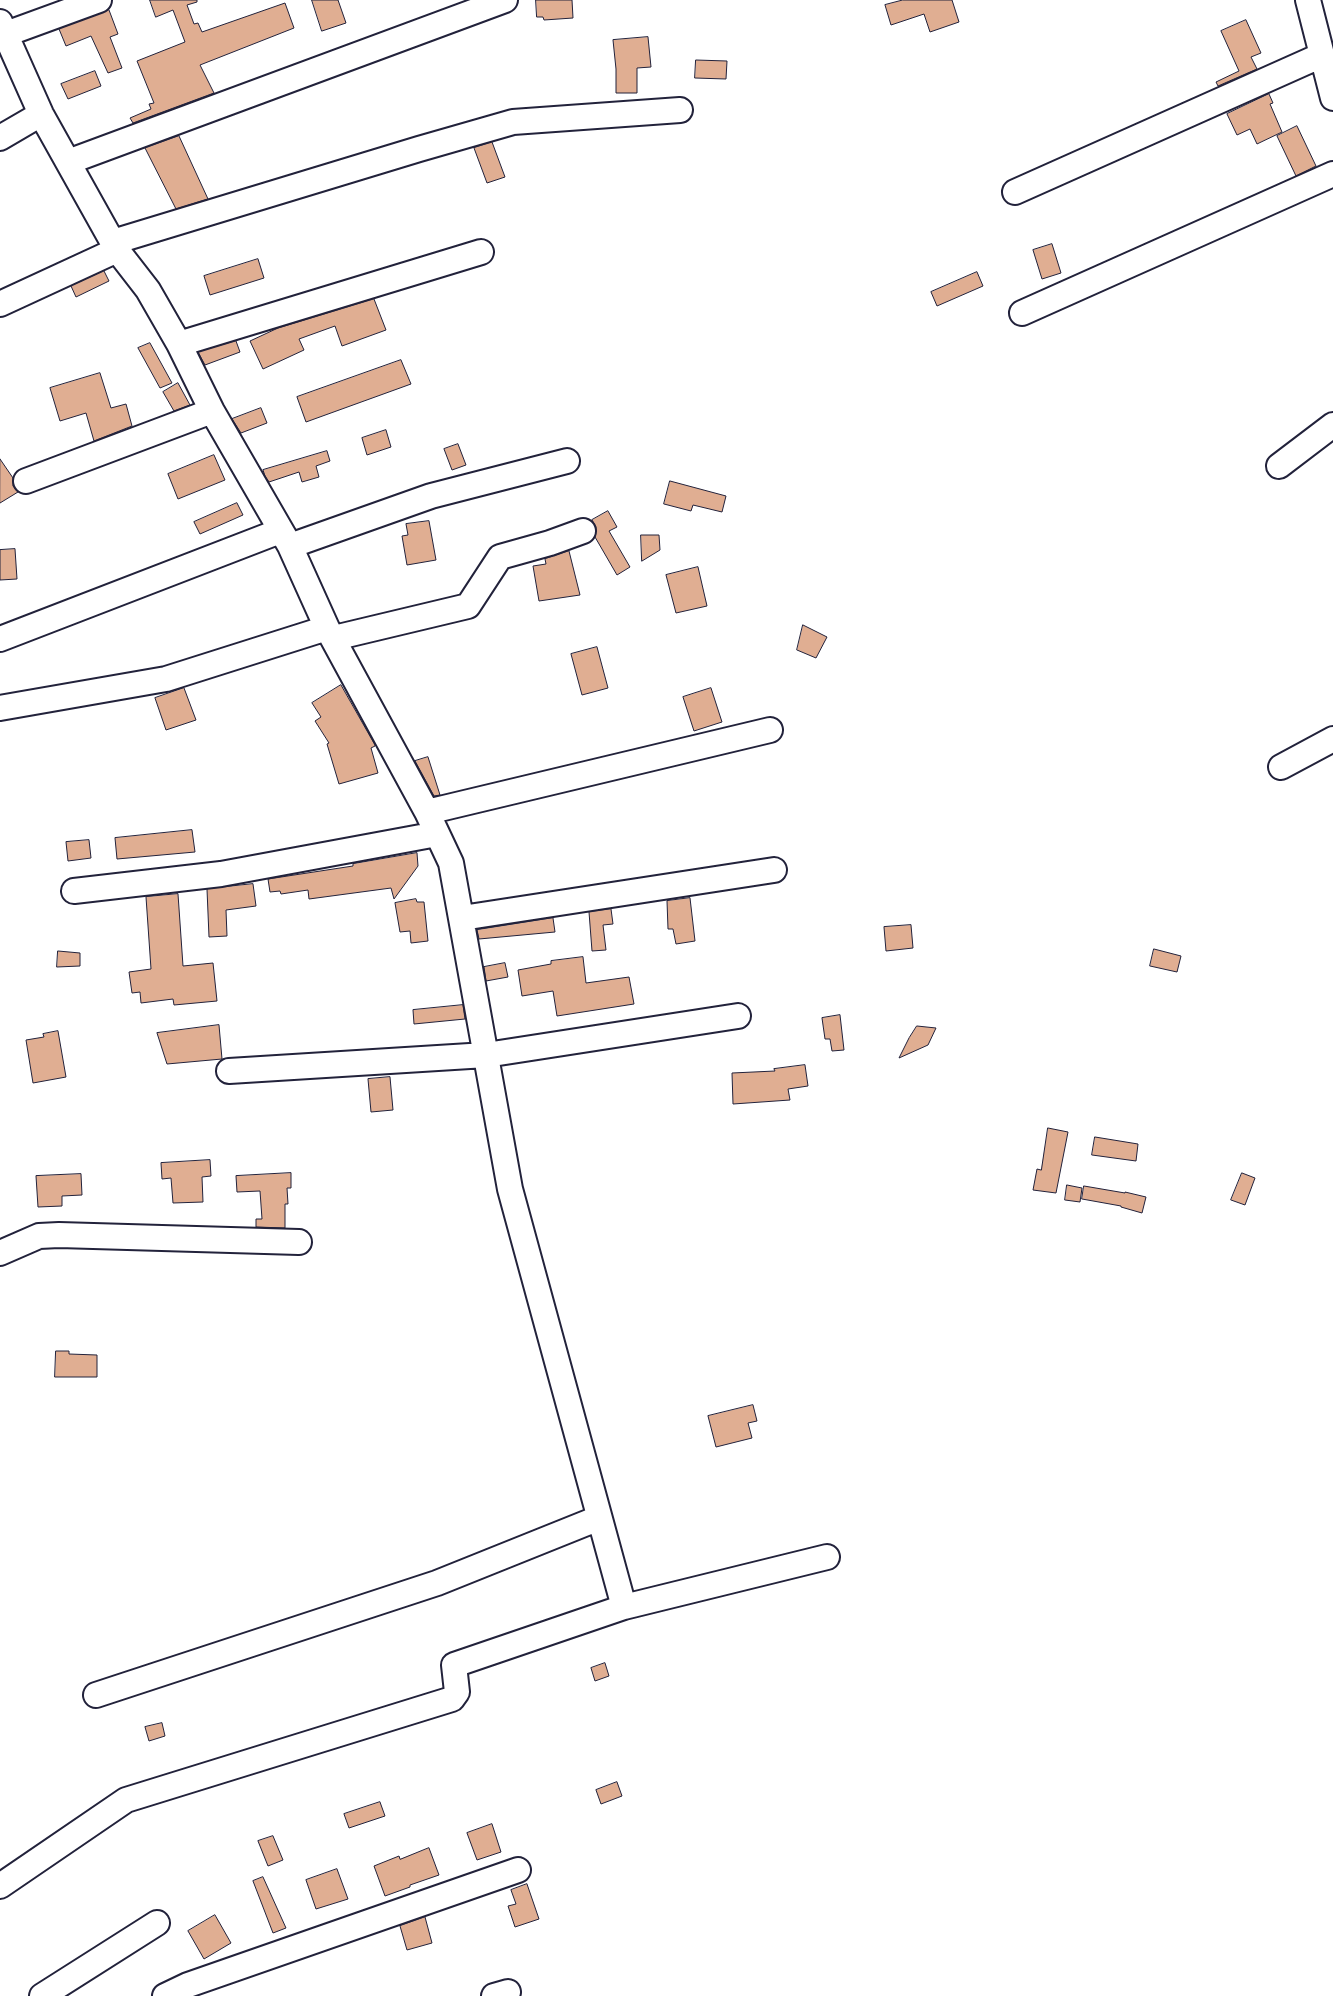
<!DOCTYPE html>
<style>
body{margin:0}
canvas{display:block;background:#fff}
</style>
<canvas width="1333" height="1996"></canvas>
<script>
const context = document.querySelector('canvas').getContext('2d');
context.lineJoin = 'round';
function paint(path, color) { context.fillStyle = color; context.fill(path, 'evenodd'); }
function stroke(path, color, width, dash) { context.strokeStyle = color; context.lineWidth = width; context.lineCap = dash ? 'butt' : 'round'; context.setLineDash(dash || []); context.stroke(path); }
const building = new Path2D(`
 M150 0H197V2L187 5 194 24 198 23 202 32 285 3 294 28 200 65 214 93 133 123 130 118 151 109 149 104 154 103 137 61 185 42 173 10 156 17Z
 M312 0H338L346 23 322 31Z
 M536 0H572L573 18 544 20 543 17H537Z
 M903 0H952L959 22 930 32 924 14 891 25 885 5Z
 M109 10 118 34 110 37 122 68 108 73 91 36 66 46 59 29Z
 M1246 20 1261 53 1251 57 1257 69 1218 86 1216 82 1239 71 1221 31Z
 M648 37 651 67 637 68V93H616V69L613 40Z
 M696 60 727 61 726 79 695 78Z
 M95 71 101 86 68 99 61 84Z
 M1269 94 1273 103 1270 104 1282 132 1257 144 1250 129 1237 135 1227 114Z
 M1297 126 1316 166 1296 176 1277 136Z
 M179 136 208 199 176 209 145 148Z
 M492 142 505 177 487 183 474 148Z
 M1052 244 1061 273 1042 279 1033 250Z
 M258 259 264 278 210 295 204 276Z
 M104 271 109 281 76 297 71 286Z
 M977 272 983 286 937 306 931 292Z
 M374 299 386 330 342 346 335 326 299 339 304 350 263 369 250 341 278 328Z
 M236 341 240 352 205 365 198 352Z
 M150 343 172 383 160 388 138 348Z
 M401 360 411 384 306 422 297 397Z
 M100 373 111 408 126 404 132 426 94 441 86 413 60 421 50 388Z
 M178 383 190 405 174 411 163 392Z
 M261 408 267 423 241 433 232 419Z
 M386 430 391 447 367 455 362 438Z
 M458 444 466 465 452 470 444 449Z
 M327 451 330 461 316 466 319 477 302 482 299 472 269 482 265 476 263 470Z
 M214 455 225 480 178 499 168 474Z
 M0 459 13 478V486L18 492 0 503Z
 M670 481 726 496 722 512 693 505 691 511 664 504Z
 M237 503 243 515 200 534 194 522Z
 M608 511 617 527 609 531 630 567 617 575 595 537 596 527 592 520Z
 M429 521 436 560 407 565 402 536 408 535 406 524Z
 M641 535H659L660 550 642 561Z
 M15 549 17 579 0 580V550Z
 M569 551 580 595 539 601 533 566 546 564 545 559Z
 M698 567 707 606 676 613 666 575Z
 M803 625 827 637 816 658 797 650Z
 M597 647 608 688 582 695 571 654Z
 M341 685 375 745V746L371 748 378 773 339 784 327 744 329 743 315 721 321 717 312 703Z
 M184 688 196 720 166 730 155 698Z
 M711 688 722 722 694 731 683 697Z
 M428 757 440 795 434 796 415 761Z
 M192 830 195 852 117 859 115 838Z
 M89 840 91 858 68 861 66 842Z
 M417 853 418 866 394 899 391 888 309 899 308 890 281 894 280 891 270 892 268 879 353 866V864Z
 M253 884 256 906 226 910 227 936 209 937 207 889Z
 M178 894 183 966 213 963 217 1001 174 1005 173 999 141 1003 140 992 132 993 129 972 151 969 146 897Z
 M690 898 695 941 676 944 673 929H668L667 901Z
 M416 899 417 902H424L428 941 411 943 410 931 400 932 395 903Z
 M611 909 613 924 603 925 606 950 592 951 589 912Z
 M553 918 555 932 479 939 477 930Z
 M911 925 913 948 886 951 884 927Z
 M1154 949 1181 956 1177 972 1150 966Z
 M58 951 80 953V966L57 967Z
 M583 957 586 983 629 977 634 1004 557 1016 553 991 522 996 518 970 551 964V961Z
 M505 963 508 977 486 981 484 967Z
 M463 1005 465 1019 414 1024 413 1010Z
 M840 1015 844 1050 832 1051 830 1039H825L822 1018Z
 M219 1025 222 1059 167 1064 157 1033Z
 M917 1026 936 1028 928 1045 899 1058 909 1038Z
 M58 1031 66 1077 33 1083 26 1040 44 1037 43 1034Z
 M805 1065 808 1086 788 1089 790 1100 733 1104 732 1073 775 1071 774 1069Z
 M390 1077 393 1110 371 1112 368 1079Z
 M1048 1128 1068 1132 1056 1193 1033 1190 1037 1169 1041 1170Z
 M1095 1137 1138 1144 1136 1161 1092 1155Z
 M210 1160 211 1176 202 1177 203 1202 173 1203 171 1178 162 1179 161 1163Z
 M291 1173V1188H287L288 1204H285V1228L256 1227V1219H262L260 1191 237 1192 236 1176Z
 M1242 1173 1255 1178 1245 1205 1231 1200Z
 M81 1174 82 1195 62 1196V1206L38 1207 36 1176Z
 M1067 1185 1082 1188 1080 1202 1065 1200Z
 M1084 1186 1125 1193V1192L1146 1197 1142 1213 1121 1207V1206L1082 1199Z
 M56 1351H69V1354L97 1355V1377H55Z
 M753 1405 757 1421 748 1423 752 1438 716 1447 708 1416Z
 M605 1663 609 1676 595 1681 591 1668Z
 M162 1723 165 1736 149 1741 145 1727Z
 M617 1782 622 1796 601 1804 596 1790Z
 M380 1802 385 1816 349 1828 344 1814Z
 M492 1824 501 1852 477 1860 467 1833Z
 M273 1836 283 1860 268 1866 258 1841Z
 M429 1848 439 1875 410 1885V1887L385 1896 374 1866 399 1856 400 1859Z
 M337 1869 348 1899 316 1909 306 1880Z
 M263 1877 286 1928 273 1933 253 1881Z
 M527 1884 539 1919 515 1927 508 1906 516 1904 511 1890Z
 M215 1915 231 1943 204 1959 188 1931Z
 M425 1917 432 1943 407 1950 400 1926Z`);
paint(building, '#e0ae92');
stroke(building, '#22223b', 1);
const minor = new Path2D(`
 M1308 0 1333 98
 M0 22 41 114 117 250 148 290 179 344 212 411 290 546 327 628 427 812 451 863 510 1189 624 1607
 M6 34 99 0
 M0 138 41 114
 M68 162 505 0
 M1015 192 1322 55
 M113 242 419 149 513 122 680 110
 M0 304 117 250
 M1022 313 1333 174
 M179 344 481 252
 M1279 466 1333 425
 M26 481 212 411
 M290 546 431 496 567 461
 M334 638 468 606 500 557 550 543 583 531
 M0 639 280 531
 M0 708 166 679 327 628
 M1281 767 1333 739
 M427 812 770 730
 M74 891 221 874 437 834
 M462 918 774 870
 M229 1071 486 1055 738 1016
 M0 1253 39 1236 59 1235 299 1242
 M96 1695 437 1583 599 1518
 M0 1886 126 1800 452 1699 457 1692 454 1665 624 1607 827 1557
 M42 1996 157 1923
 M165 1996 188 1985 518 1870
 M494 1996 508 1992`);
stroke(minor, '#22223b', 28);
stroke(minor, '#fff', 24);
</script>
